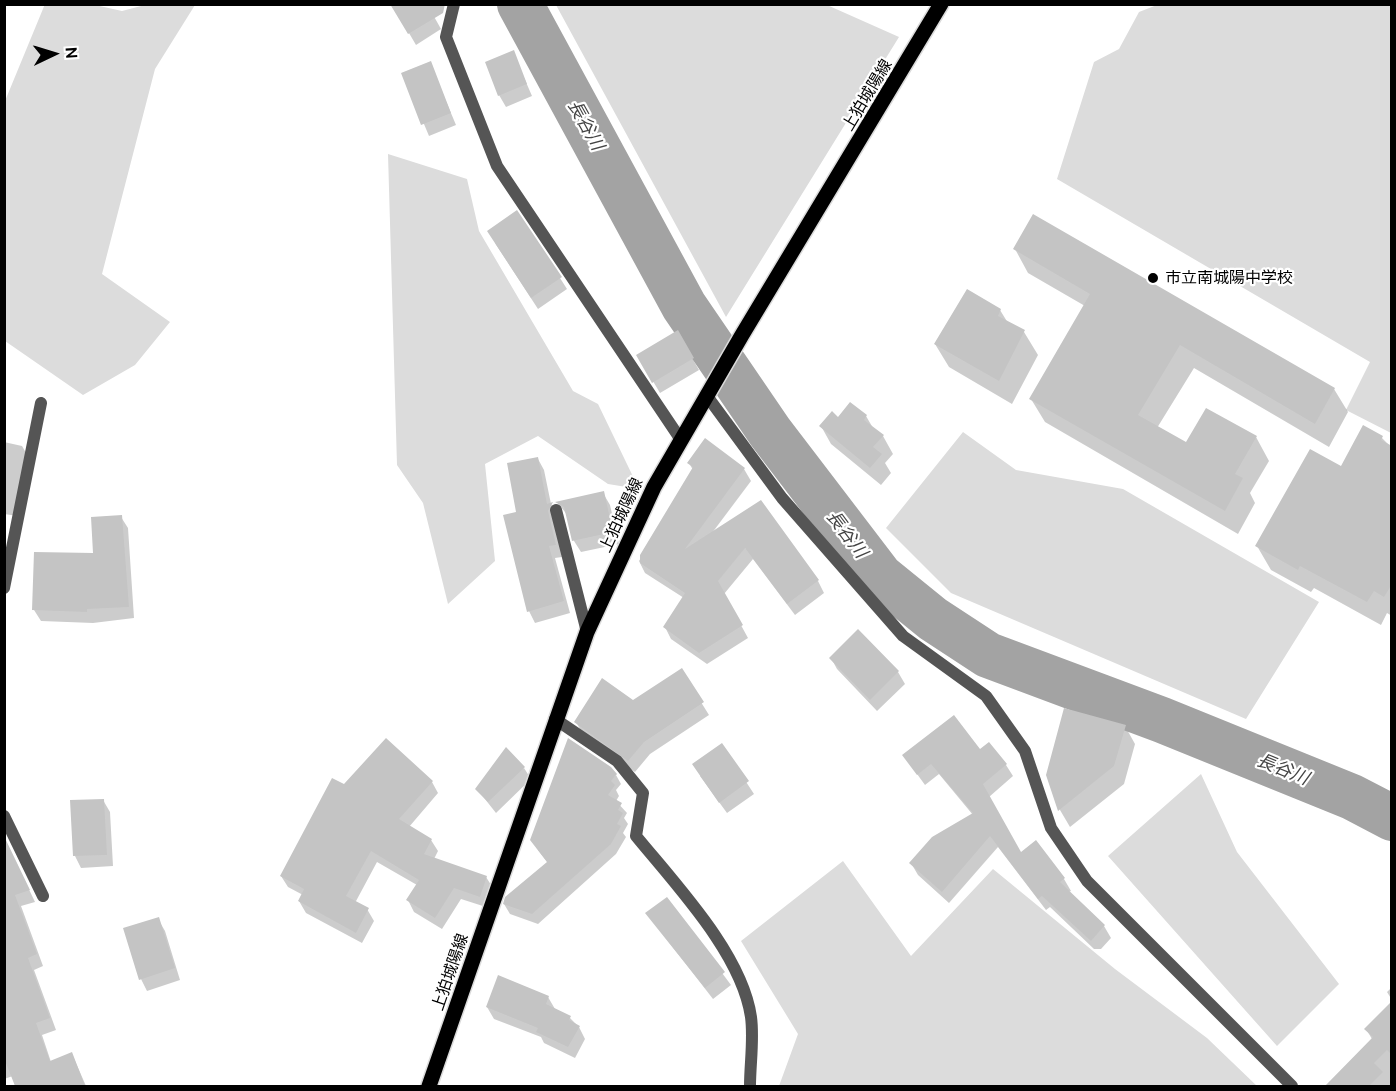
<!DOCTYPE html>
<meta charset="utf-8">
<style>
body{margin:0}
#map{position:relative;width:1396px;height:1091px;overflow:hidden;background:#fff;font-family:Ubuntu,sans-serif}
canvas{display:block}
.frame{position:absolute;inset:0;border:6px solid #000;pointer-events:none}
.north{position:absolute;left:24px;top:24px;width:60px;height:60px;-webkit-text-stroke:4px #fff;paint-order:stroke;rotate:86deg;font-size:16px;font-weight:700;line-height:24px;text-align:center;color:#000}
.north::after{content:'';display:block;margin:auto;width:21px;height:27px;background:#000;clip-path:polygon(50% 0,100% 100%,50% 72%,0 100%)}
</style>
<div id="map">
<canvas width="1396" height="1091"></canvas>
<div class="frame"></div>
<div class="north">N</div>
</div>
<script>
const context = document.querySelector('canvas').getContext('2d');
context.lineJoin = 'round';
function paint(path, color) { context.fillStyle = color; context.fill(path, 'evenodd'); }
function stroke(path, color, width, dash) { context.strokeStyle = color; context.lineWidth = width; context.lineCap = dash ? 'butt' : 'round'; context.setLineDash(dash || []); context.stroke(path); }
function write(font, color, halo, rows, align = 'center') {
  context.font = font + ' Ubuntu,"Noto Sans JP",sans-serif'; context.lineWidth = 4.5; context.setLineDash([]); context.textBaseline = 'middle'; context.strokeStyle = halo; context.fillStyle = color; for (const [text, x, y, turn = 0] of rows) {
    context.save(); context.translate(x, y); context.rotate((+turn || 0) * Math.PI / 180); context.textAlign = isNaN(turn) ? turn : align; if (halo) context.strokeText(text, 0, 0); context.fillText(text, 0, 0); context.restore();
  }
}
paint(new Path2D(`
 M45 4 95 5 122 11 145 5H195L155 69 102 274 170 322 135 365 83 395 5 341V101Z
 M556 5H827L899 37 726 317Z
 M1157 5H1391V433L1346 410 1370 362 1057 179 1094 62 1119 49 1139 12Z
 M388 154 467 179 479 231 573 391 598 404 639 489 608 484 538 436 485 464 495 561 448 604 423 503 397 465Z
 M963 432 1016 470 1123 489 1319 602 1246 719 951 593 886 528Z
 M1201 774 1237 852 1339 984 1277 1046 1108 856Z
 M843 861 911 956 993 869 1115 969 1207 1038 1257 1086H779L798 1034 741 941Z`), '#dcdcdc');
paint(new Path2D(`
 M392 4H427L441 29 416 45Z
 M513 52 532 96 506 107 499 95Z
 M430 63 456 125 429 136 403 74Z
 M495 243 560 278 567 289 538 309Z
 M1015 249 1334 389 1348 412 1329 447 1194 368 1157 428 1187 444 1256 437 1269 461 1250 493 1255 503 1238 534 1045 422 1031 399 1085 306 1028 273Z
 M1000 310 1008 323 1024 332 1038 355 1012 404 949 367 935 344Z
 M677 332 699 370 660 393 638 356Z
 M866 416 873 428 883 436 893 454 885 463 891 473 881 485 831 444 821 426 839 419Z
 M1381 437 1392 448V616L1387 613 1381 625 1314 588 1311 592 1271 570 1257 546 1342 468Z
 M706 440 744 469 751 481 712 533 818 581 824 593 795 615 753 559 724 594 748 638 707 664 671 639 665 627 684 598 645 573 639 561 693 470 689 463Z
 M4 442 22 446 29 458 18 516 4 514Z
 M538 459 544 470 551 504 559 515 562 557 555 558 570 613 535 623 529 611 518 513Z
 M603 493 610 505 619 544 581 552 574 541 568 516 558 503Z
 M121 517 128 528 134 618 93 623 41 621 34 610 95 554Z
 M858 631 898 672 905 684 877 711 837 669 831 658Z
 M681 670 709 715 650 754 635 772 583 734 576 722 633 702Z
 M1125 726 1135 744 1124 784 1070 827 1060 810 1047 775Z
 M722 745 754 794 727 813 700 776Z
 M980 751 1006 765 1013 776 989 797 1021 854 1064 879 1071 891 1068 892 1104 926 1111 938 1101 949H1094L1050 907 1046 910 998 847 949 903 918 875 911 863 973 815 939 774 925 785 904 756Z
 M524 768 531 779 496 813 477 789Z
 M616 775 621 784 616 790 619 796 616 801 627 813 624 818 628 824 623 833 626 837 616 854 538 924 510 914 504 904 548 863 538 850Z
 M432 782 438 793 409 827 431 840 438 851 434 859 486 877 493 888 486 907 461 899 442 929 414 912 408 900 417 885 377 862 355 903 367 909 374 921 362 943 306 913 299 901 303 895 288 887 281 876 344 786Z
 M103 800 110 812 113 866 81 868 75 856Z
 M4 856 16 862 35 902 21 906 43 966 34 970 56 1030 42 1035 51 1062 72 1054 86 1086H17L13 1076 4 1079Z
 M667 899 731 985 713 999 647 914Z
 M158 919 165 931 180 980 147 991 141 979Z
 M1392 987V1000L1387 992Z
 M548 997 555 1009 570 1018 579 1027 585 1039 575 1058 544 1043 541 1037 494 1019 487 1007Z
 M1392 1003V1086H1331L1329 1084 1372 1039 1366 1029Z`), '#0003');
stroke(new Path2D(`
 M520 4 684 306 770 432 880 576 933 619 988 655 1162 720 1352 797 1392 818`), '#a3a3a3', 46);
paint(new Path2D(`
 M390 4H445L443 13 408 34Z
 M514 50 527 84 498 96 485 62Z
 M431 61 451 113 421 125 401 73Z
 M517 210 562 277 531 298 487 231Z
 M1033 214 1335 388 1315 424 1180 345 1138 415 1186 442 1206 408 1257 436 1235 474 1243 478 1225 511 1029 399 1090 294 1013 249Z
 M967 289 1001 309 998 316 1025 330 999 381 934 344Z
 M678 330 694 358 652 383 636 355Z
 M850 402 867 415 864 420 884 435 873 447 882 454 870 468 819 426 832 411 838 417Z
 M1363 425 1383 436 1381 440 1392 446V584L1384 597 1374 591 1367 602 1300 566 1298 570 1255 546 1310 449 1341 466Z
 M705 438 745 468 685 549 761 500 819 580 787 604 745 548 718 581 743 625 699 653 663 627 685 593 640 563V555L693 467 687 463Z
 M538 457 547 504 553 502 548 511 556 545 549 546 564 601 527 612 503 515 516 512 507 463Z
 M604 491 613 532 572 541 564 507 555 502Z
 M122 515 129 607 87 609V612L32 610 34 552 93 553 91 517Z
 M858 629 899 671 870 700 829 658Z
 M682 668 704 702 644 742 628 761 574 722 602 678 633 700Z
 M1064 708 1126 725 1114 766 1058 811 1046 775Z
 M954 715 980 749 989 742 1007 764 983 784 1021 852 1036 840 1065 878 1060 882 1105 925 1091 941 1042 896 1038 899 990 836 942 892 909 863 932 837 973 813 931 764 917 775 902 755Z
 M386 738 433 781 399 819 432 839 424 854 487 876 480 897 454 888 435 918 406 900 419 880 371 851 346 896 369 908 356 933 298 901 304 889 280 876 332 778 344 784Z
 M568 738 611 767 617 774 611 781 615 785 608 795 622 803 618 810 623 813 617 824 621 826 611 844 532 914 503 904 505 897 547 862 530 840Z
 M722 743 749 781 719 803 692 764Z
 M506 747 525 767 488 802 475 789Z
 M104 799 107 855 73 856 70 800Z
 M4 836 30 890 15 895 37 954 28 958 50 1018 36 1023 50 1061 72 1052 85 1086H15L4 1058Z
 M667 897 725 972 705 988 645 913Z
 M159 917 175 968 139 980 123 928Z
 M498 975 549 996 546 1004 571 1016 569 1020 580 1026 568 1047 536 1032 538 1028 486 1007Z
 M1392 1001V1055L1387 1050 1374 1063 1383 1072 1369 1086H1325L1373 1037 1364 1029Z`), '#c4c4c4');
const primary = new Path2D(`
 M429 1086 587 632 654 487 742 335 941 4`);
stroke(primary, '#dbdbdb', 18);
stroke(new Path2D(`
 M454 4 446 37 497 166 681 440
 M707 396 782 498 903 636 986 696 1025 751 1051 828 1087 881 1292 1086
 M556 510 587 632
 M4 588 41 403
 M555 719 617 761 643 793 636 836C676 885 742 954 751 1017 754 1039 750 1064 750 1086
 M4 816 43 896`), '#555', 12);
stroke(primary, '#000', 15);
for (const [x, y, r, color] of [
 [1153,278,6,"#000"]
]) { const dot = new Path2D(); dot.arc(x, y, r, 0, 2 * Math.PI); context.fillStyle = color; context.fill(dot); stroke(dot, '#fff', 2); }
write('16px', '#000', '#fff', [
 ["上狛城陽線",867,95,-59],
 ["上狛城陽線",621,515,-65],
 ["上狛城陽線",450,972,-71]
]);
write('16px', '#000', '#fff', [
 ["市立南城陽中学校",1165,278]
], 'left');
write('italic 18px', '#444', '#fff', [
 ["長谷川",586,125,61],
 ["長谷川",847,534,53],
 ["長谷川",1283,769,22]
]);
</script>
